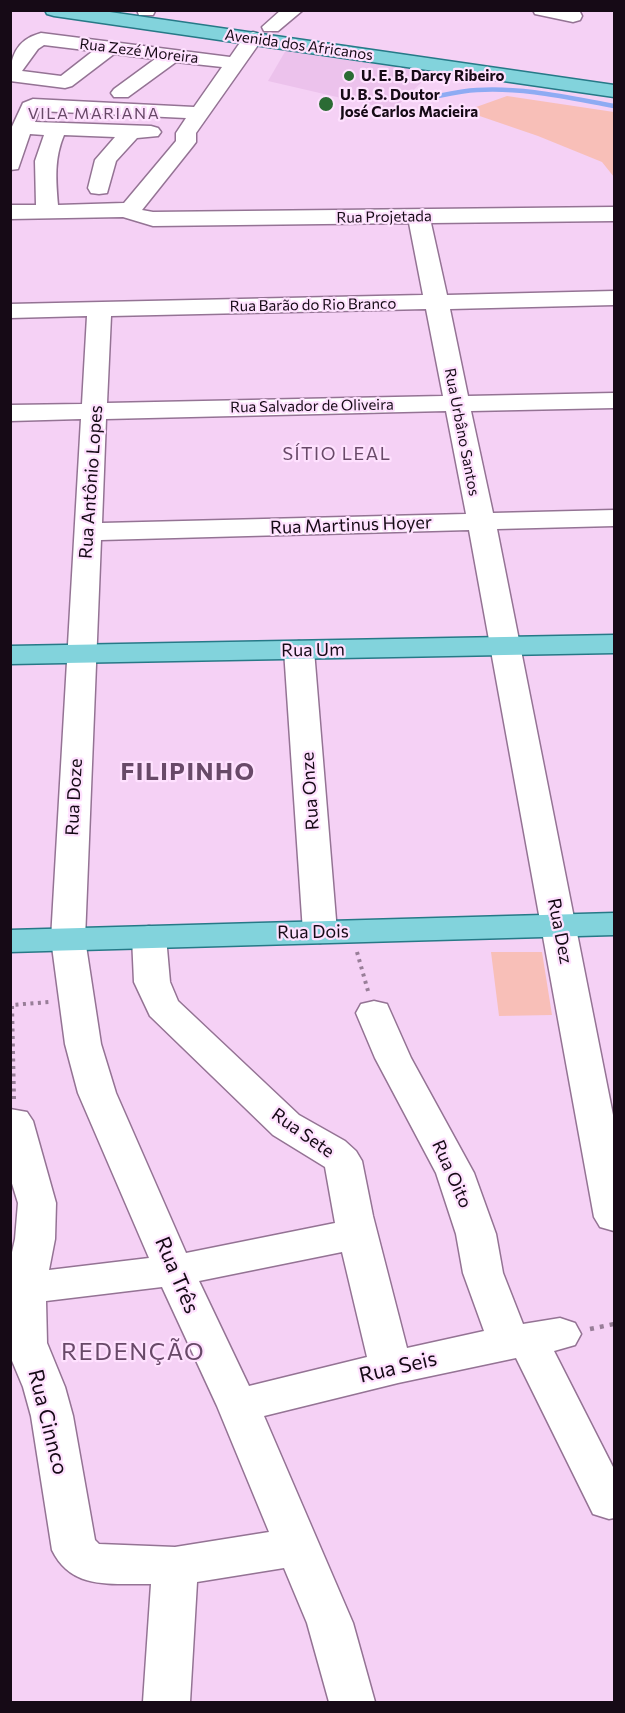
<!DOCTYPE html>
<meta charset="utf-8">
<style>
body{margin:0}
#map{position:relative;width:625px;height:1713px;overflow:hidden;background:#f5d1f5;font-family:Commissioner,sans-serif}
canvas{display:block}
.frame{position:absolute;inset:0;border:12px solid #160a16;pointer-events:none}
</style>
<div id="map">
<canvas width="625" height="1713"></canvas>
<div class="frame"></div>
</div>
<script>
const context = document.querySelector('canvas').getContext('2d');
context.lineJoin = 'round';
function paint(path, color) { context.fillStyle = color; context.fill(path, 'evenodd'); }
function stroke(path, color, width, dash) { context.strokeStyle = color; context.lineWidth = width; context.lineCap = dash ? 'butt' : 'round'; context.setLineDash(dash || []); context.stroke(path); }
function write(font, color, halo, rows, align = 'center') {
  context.font = font + ' Commissioner,sans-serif'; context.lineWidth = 4.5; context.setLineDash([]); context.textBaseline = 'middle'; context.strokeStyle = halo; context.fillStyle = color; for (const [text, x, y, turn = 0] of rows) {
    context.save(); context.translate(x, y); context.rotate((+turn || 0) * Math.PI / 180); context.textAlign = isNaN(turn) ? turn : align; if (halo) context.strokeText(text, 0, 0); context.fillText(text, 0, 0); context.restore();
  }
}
paint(new Path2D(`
 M286 50 432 72 393 110 268 81Z`), '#ecc2ec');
paint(new Path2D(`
 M507 96 614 112V177L602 162 538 136 465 111Z
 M491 952H542L552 1015 499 1016Z`), '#f8bfb8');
stroke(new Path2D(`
 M422 99C440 96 458 91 477 90 523 87 569 98 614 106`), '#8eabf3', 4.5);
const minor = new Path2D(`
 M137 10H155V11L153 15H139Z
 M281 10H303L278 31H264L262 27Z
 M533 10H573L580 12 582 16 580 20 573 22 535 14Z
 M253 32 260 34 263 38 196 133V142L193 146 142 210 153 212 614 207V221L431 223 447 295 614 291V305L450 309 468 396 614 393V408L471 411 493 513 614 510V526L497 529 614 1120V1231L600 1227 594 1217 469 530 101 540 85 939 101 1044 116 1093 186 1253 335 1223 325 1167 273 1135 150 1016 134 982 132 937 137 929 149 926 161 929 166 937 170 982 178 1001 299 1115 345 1141 356 1151 362 1161 373 1216 407 1348 484 1331 463 1273 456 1234 436 1173 375 1058 356 1013 361 1004 374 1001 387 1004 411 1058 474 1173 496 1234 503 1273 523 1324 560 1318 575 1323 581 1334 575 1345 554 1351 614 1469V1518L609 1519 593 1514 516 1358 398 1383 264 1416 353 1623 375 1702H329L307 1623 284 1568 197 1582 190 1702H143L151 1584C112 1583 72 1591 52 1550L31 1416 23 1387 10 1356V1261L15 1239 18 1203 10 1177V1109L27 1112 33 1121 56 1203 55 1239 49 1270 149 1258 78 1093 65 1044 51 939 81 419 10 421V405L82 404 87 316 10 318V304L423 295 409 223 153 226 123 217 10 219V205H36L35 161 44 135 30 134 18 169 10 170V131L23 103 33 99 194 107 222 67 176 62 128 97H114L111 93 114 89 155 59 114 54 72 86 65 88 10 81C10 58 15 40 41 33L230 57 246 34ZM44 45 93 51 61 76 22 71 38 49ZM39 111 186 118 176 133V141L124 203 58 205C56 180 54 159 64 135L115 137 95 160 88 188 91 193 99 194 107 193 116 161 137 138 158 136 161 132 158 128 151 126 35 122ZM426 309 443 396 107 403 111 316ZM446 411 466 514 102 523 106 419ZM342 1252 367 1357 249 1386 199 1281ZM162 1287 217 1406 269 1532 175 1547 99 1544 95 1540 73 1416 65 1387 47 1343 46 1301Z
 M299 641 309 644 314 650 337 932 332 940 320 943 308 940 303 932 284 650 289 644Z`);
const major = new Path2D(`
 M45 10H96L614 85V97L54 16 47 14Z
 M614 635V653L10 664V646Z
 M614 913V935L10 952V930Z`);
stroke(minor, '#947394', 3);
stroke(major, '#267987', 3);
stroke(new Path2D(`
 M357 952 368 991
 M14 1099 12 1005 49 1002`), '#987e98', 4, [3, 4.5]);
stroke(new Path2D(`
 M590 1329 614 1324`), '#987e98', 4.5, [4, 6]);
paint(minor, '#fff');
paint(major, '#82d3dc');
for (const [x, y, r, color] of [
 [349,76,6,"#2b6b34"],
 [326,104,8,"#2b6b34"]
]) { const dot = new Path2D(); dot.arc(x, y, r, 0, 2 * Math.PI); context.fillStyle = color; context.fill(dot); stroke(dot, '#fee1fe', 2); }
write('15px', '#160a16', '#fee1fe', [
 ["Avenida dos Africanos",299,45,8],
 ["Rua Zezé Moreira",139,51,7],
 ["Rua Projetada",384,217,-1],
 ["Rua Barão do Rio Branco",313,305,-1],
 ["Rua Salvador de Oliveira",312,406,-1],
 ["Rua Urbâno Santos",462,432,79]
]);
write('bold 15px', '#160a16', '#fee1fe', [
 ["U. E. B, Darcy Ribeiro",361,76],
 ["U. B. S. Doutor",340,95],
 ["José Carlos Macieira",340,112]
], 'left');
context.letterSpacing = '1.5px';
write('16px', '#684968', '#fee1fe', [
 ["VILA MARIANA",94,114]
]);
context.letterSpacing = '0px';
context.letterSpacing = '1.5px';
write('18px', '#684968', '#fee1fe', [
 ["SÍTIO LEAL",337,454]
]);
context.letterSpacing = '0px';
write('18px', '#160a16', '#fee1fe', [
 ["Rua Antônio Lopes",91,482,-86],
 ["Rua Martinus Hoyer",351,525,-2],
 ["Rua Um",313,650,-1],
 ["Rua Onze",310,791,-94],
 ["Rua Doze",74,797,-87],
 ["Rua Dez",560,931,79],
 ["Rua Dois",313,932,-1],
 ["Rua Sete",303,1133,35],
 ["Rua Oito",452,1174,66]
]);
write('21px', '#160a16', '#fee1fe', [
 ["Rua Três",177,1275,67],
 ["Rua Seis",398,1367,-13],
 ["Rua Cinnco",48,1422,76]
]);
context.letterSpacing = '1.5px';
write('bold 24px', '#684968', '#fee1fe', [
 ["FILIPINHO",188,772]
]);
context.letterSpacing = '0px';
context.letterSpacing = '1.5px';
write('24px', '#684968', '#fee1fe', [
 ["REDENÇÃO",133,1352]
]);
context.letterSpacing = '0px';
</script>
